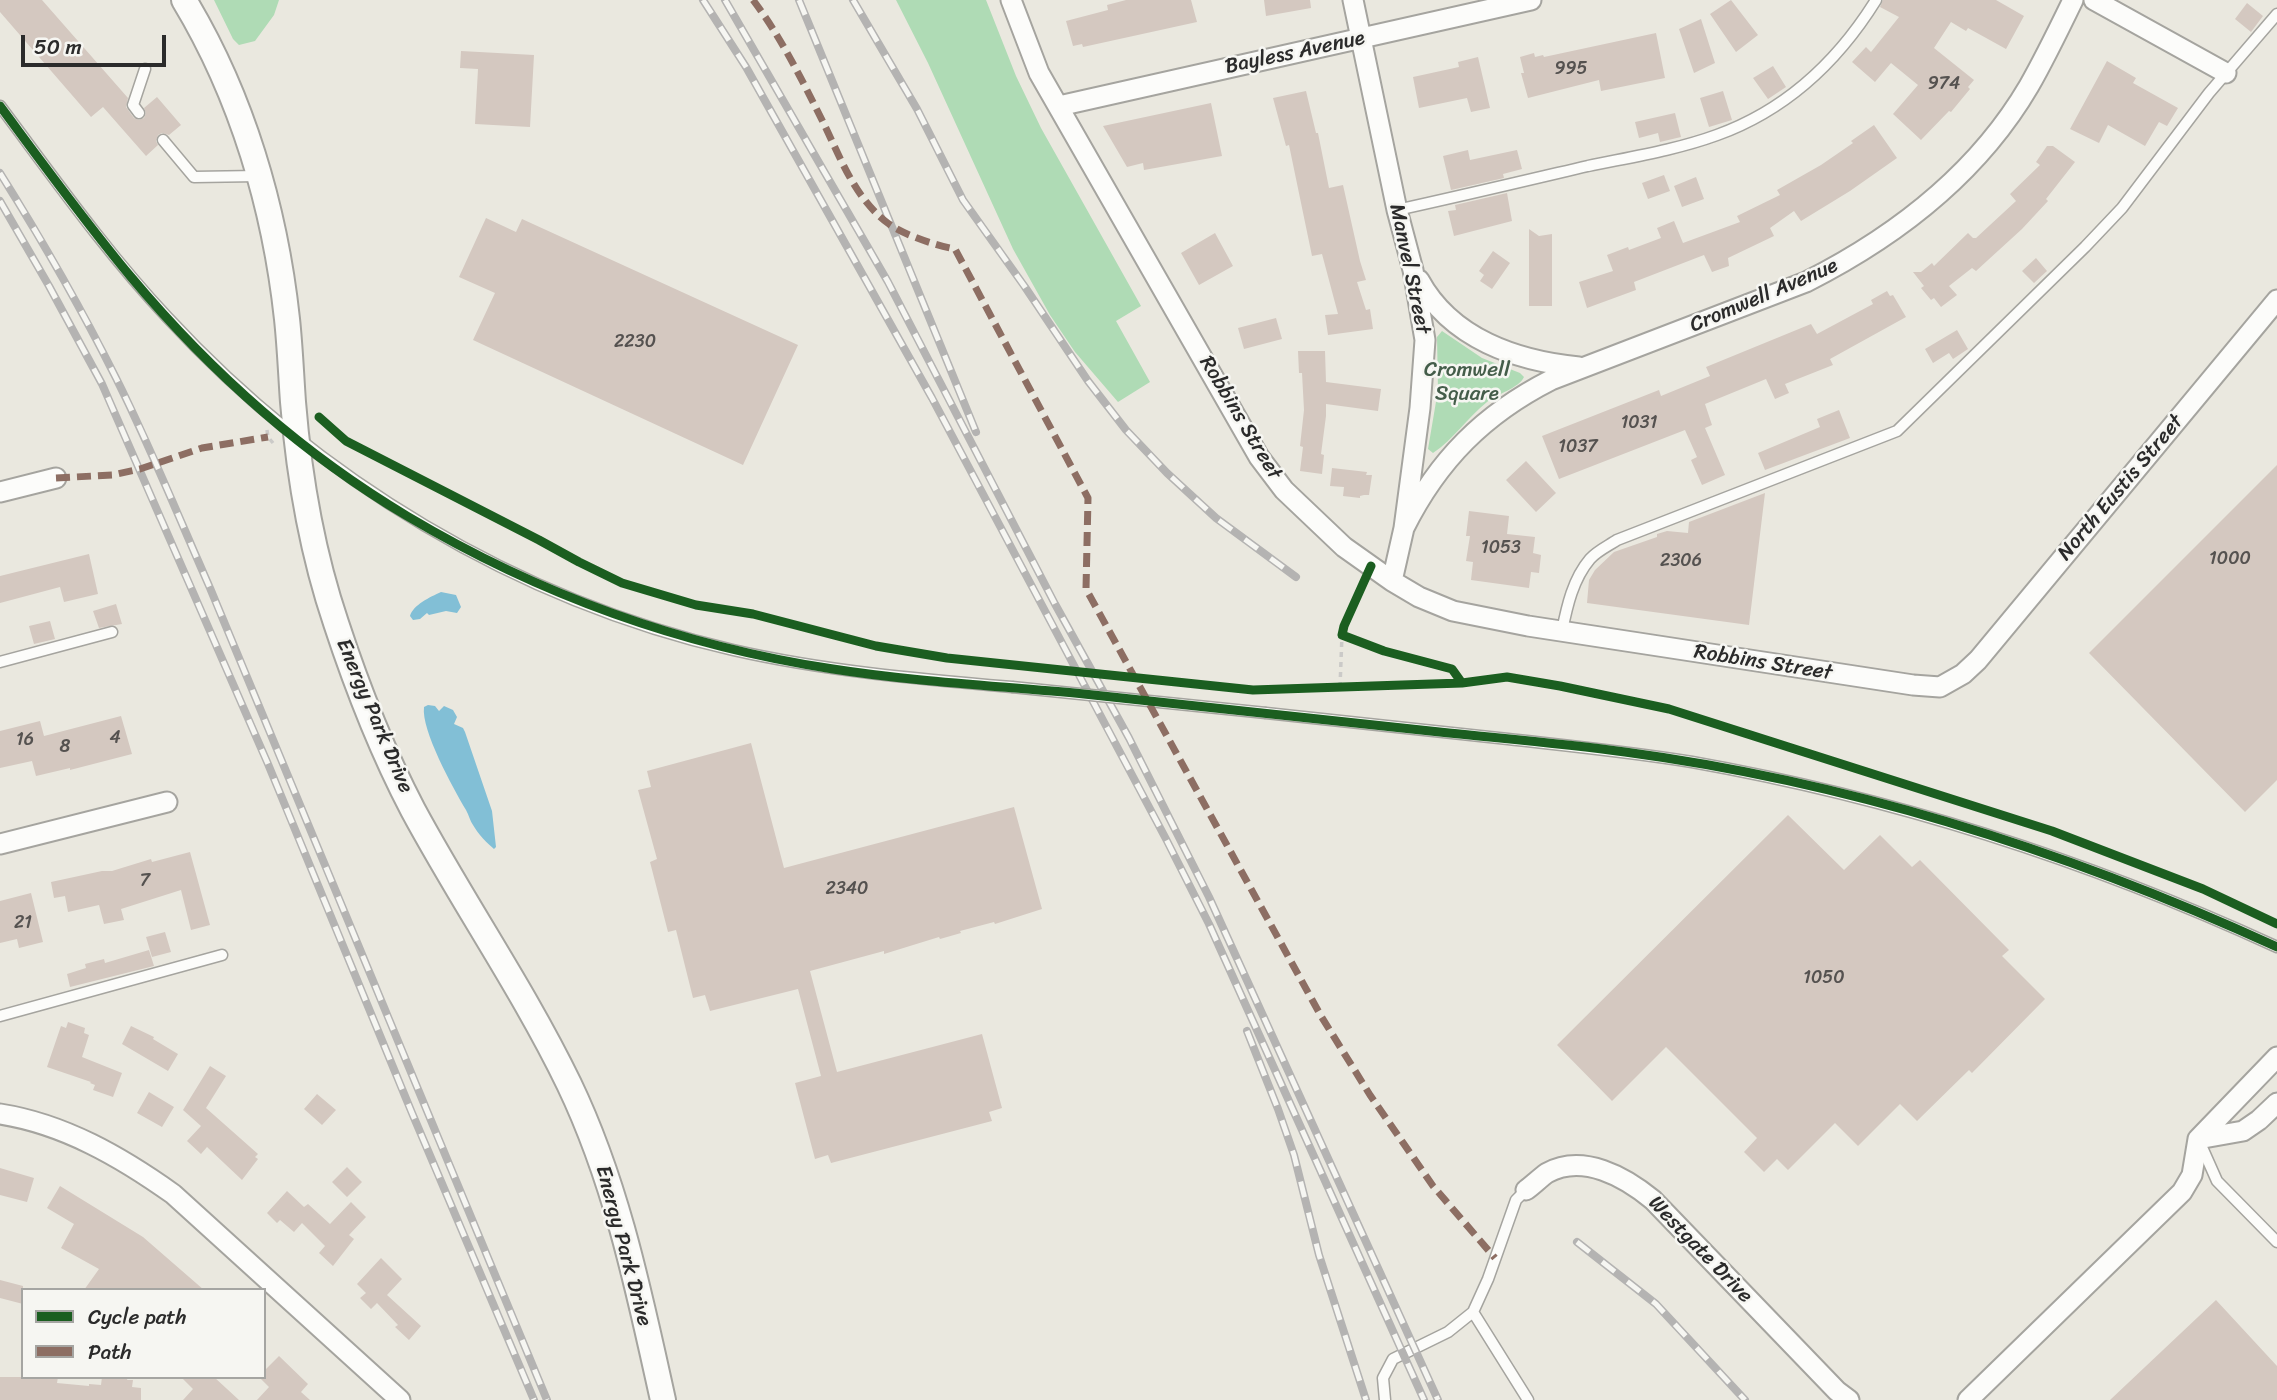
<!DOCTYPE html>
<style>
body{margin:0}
#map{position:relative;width:2277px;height:1400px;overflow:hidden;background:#eae8df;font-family:Sriracha,sans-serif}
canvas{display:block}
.legend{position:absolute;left:21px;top:1288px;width:245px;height:91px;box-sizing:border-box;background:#f6f6f2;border:2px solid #a5a5a2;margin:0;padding:9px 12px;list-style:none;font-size:21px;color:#2b2b2b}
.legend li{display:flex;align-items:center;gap:14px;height:35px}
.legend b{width:35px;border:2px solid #a5a5a2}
.scale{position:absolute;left:21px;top:35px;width:145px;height:32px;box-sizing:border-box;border:4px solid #2b2b2b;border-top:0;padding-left:9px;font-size:21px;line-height:24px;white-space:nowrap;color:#2b2b2b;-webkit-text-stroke:5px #f6f6f2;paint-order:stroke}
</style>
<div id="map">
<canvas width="2277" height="1400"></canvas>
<ul class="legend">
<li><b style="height:9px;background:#1b5e20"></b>Cycle path</li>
<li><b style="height:9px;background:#8d6e63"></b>Path</li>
</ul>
<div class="scale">50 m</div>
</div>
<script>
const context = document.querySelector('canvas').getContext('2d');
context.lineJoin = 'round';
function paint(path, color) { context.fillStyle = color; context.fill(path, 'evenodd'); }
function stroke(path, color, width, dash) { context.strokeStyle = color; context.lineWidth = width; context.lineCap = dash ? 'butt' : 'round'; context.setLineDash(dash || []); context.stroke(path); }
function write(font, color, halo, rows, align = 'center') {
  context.font = font + ' Sriracha,sans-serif'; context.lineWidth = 5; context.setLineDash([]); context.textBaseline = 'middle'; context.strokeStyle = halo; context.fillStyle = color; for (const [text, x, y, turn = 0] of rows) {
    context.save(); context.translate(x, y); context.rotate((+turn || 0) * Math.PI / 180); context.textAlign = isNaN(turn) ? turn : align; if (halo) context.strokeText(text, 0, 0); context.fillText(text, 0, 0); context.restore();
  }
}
paint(new Path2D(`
 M214 0H279L274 15 255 41 239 45 233 39Z
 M896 0H986L1016 76 1041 128 1141 306 1116 321 1150 382 1118 402 1075 352 1050 315 1013 249 928 63Z
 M1442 331 1482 358 1520 373 1524 377C1519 388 1497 394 1487 402 1468 417 1453 440 1433 453L1428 449 1438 390 1437 337Z`), '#afdbb5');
paint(new Path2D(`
 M441 592 456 595 461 607 457 613 446 611 429 615 427 613 420 619 413 620 410 616C413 605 430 597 441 592Z
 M428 705 435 706 439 711 444 706 453 710 457 717 454 724 463 728 465 732 492 811 496 847 494 849C487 843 478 834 473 825 470 821 469 815 466 810 453 788 421 730 424 707Z`), '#82bfd6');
paint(new Path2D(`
 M0 0H42L128 98 126 107 134 118 139 120 144 118 146 113 144 108 157 97 181 125 169 135 162 133 158 135 156 141 158 145 146 156 103 107 91 117 0 12Z
 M1126 0H1191L1197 22 1083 47 1082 44 1073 46 1066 21 1108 10 1107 5Z
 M1264 0H1310L1311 8 1266 16Z
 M1731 0 1758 35 1736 52 1710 14Z
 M1883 0H1996L2024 16 2006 49 1968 28 1966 31 1951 22 1934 48 1974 80 1968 87 1970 89 1951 112 1949 111 1921 140 1893 114 1918 85 1891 63 1875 82 1852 62 1866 47 1871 52 1899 17 1880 7Z
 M2247 3 2263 16 2251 32 2235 19Z
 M1701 19 1715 63 1694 73 1679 29Z
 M1656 33 1665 78 1601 91 1599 80 1528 98 1521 73H1524L1520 57 1534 53 1535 57 1543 55 1544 57Z
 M461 51 534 55 530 127 475 124 478 69 460 68Z
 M1478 57 1490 108 1471 112 1467 98 1419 108 1413 77 1459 67 1458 62Z
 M2107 61 2136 78 2133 83 2178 108 2167 126 2159 122 2145 146 2108 125 2099 143 2070 129Z
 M1773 66 1786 87 1768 99 1753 78Z
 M1306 91 1316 133H1318L1329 188 1343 185 1360 261 1366 280 1357 282 1366 310 1370 309 1373 329 1328 335 1325 315 1338 314 1322 254 1312 256 1289 145 1286 146 1273 98Z
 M1723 91 1732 120 1709 127 1700 98Z
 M1211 103 1222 156 1144 170 1143 163 1127 167 1103 126Z
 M1675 113 1681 137 1660 142 1658 133 1639 138 1635 122Z
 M1874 125 1897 158 1850 191 1801 221 1794 211 1770 228 1774 236 1728 258 1729 266 1712 272 1704 255 1634 282 1636 290 1587 308 1579 282 1613 271 1607 255 1628 247 1629 250 1661 238 1657 228 1674 221 1683 243 1740 222 1737 216 1780 195 1777 190 1821 165 1853 143 1851 141Z
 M2047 146H2053L2075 162 2046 199 2048 201 2022 229 1976 271 1972 268 1949 286 1957 295 1941 307 1934 298 1931 300 1921 288 1924 286 1913 272H1921L1932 263 1934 266 1968 233 1973 238H1976L2016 201 2010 194 2040 165 2036 162Z
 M1468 150 1470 160 1517 150 1522 169 1503 174 1504 178 1451 190 1443 156Z
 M1664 175 1670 191 1648 199 1642 183Z
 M1696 177 1704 199 1682 207 1674 186Z
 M1507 193 1512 221 1454 236 1448 211 1456 210 1455 205Z
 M486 218 516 232 522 219 798 345 743 465 473 340 495 293 459 277Z
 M1529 229 1539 236 1552 234V306H1529Z
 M1215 233 1233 266 1199 285 1181 253Z
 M1493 251 1510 263 1492 289 1480 281 1484 275 1479 271Z
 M2036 258 2047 271 2034 283 2022 271Z
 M1887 291 1890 296 1893 295 1906 317 1830 359 1833 365 1785 384 1789 393 1775 399 1766 379 1705 404 1712 425 1705 428 1725 475 1702 485 1691 460 1697 457 1685 430 1559 479 1542 436 1659 390 1661 396 1710 376 1706 367 1811 324 1817 334 1873 304 1871 300Z
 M1276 318 1282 339 1244 349 1238 328Z
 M1957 330 1968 349 1953 359 1949 353 1933 363 1925 349Z
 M1298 351H1325L1326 382 1381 389 1378 411 1326 404V416L1321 454 1324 455 1322 474 1300 471 1303 447 1300 446 1304 410 1302 373H1299Z
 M1839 410 1850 438 1765 470 1758 453 1820 427 1817 419Z
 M1526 461 1556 493 1536 512 1506 480Z
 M2277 465V780L2245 812 2089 653Z
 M1332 468 1367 472 1366 475H1372L1369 495H1364L1360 496V498L1343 496 1344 487 1330 486Z
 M1765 493 1749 625 1587 603 1589 580 1595 570 1614 552 1657 537V534L1667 531 1688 533 1689 522Z
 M1469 511 1509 516 1507 534 1535 537 1533 553 1541 555 1539 573 1531 572 1529 588 1471 580 1473 562 1466 561 1470 536H1466Z
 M89 554 98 594 64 602 60 587 0 603V576Z
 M116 604 122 624 99 628 93 611Z
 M50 621 55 639 34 644 29 626Z
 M121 716 132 754 70 770V768L36 776 32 761 0 768V731L40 721 44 736Z
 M751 743 784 868 1014 807 1042 909 995 924 994 922 960 931 961 933 940 939 939 937 884 954V951L810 971 837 1072 982 1034 1002 1108 989 1112 992 1121 831 1163 828 1155 815 1159 795 1083 821 1076 798 989 710 1011 705 995 693 998 676 930 668 932 650 862 657 859 638 790 651 787 647 771Z
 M1788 815 1844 870 1880 835 1912 867 1920 860 2009 950 2002 956 2045 999 1972 1073 1969 1070 1917 1121 1900 1104 1858 1146 1835 1123 1788 1170 1777 1159 1764 1172 1744 1152 1757 1138 1666 1047 1612 1101 1557 1045Z
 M190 852 210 925 191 930 181 890 121 909 124 920 104 924 99 905 68 912 65 896 54 898 51 882 102 871H112L151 859 152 862Z
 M31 893 43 942 19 948 17 939 0 943V901Z
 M165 932 171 952 152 957 146 937Z
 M149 950 154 966 70 987 67 974 86 968 85 964 104 959 105 963Z
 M68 1022 85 1028 84 1033 89 1035 82 1057 122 1073 113 1097 93 1090 95 1085 90 1083 91 1082 47 1067 61 1026 66 1028Z
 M131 1026 154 1037 153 1039 178 1054 168 1071 122 1044Z
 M210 1066 226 1076 206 1108 258 1154 255 1157 258 1159 242 1180 207 1147 201 1154 187 1141 201 1126 183 1110Z
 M149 1092 174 1107 162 1127 137 1113Z
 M317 1094 336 1110 322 1125 304 1109Z
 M347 1167 362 1182 347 1197 332 1182Z
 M0 1168 34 1178 27 1202 0 1195Z
 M60 1186 143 1237 204 1290H84L99 1269 61 1248 74 1224 47 1208Z
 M287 1191 304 1207 308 1204 330 1224 351 1202 366 1217 349 1235 354 1239 333 1266 319 1253 325 1246 302 1223 294 1232 280 1220 277 1223 267 1213Z
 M381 1258 402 1279 387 1295 421 1326 409 1340 395 1327 398 1325 377 1303 371 1309 360 1298 366 1293 357 1284Z
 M0 1280 23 1286V1304L0 1298Z
 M2216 1300 2277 1366V1400H2110Z
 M279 1356 308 1384 301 1392 310 1400H257L269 1387 259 1377H264V1371Z
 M0 1377H58L57 1383 89 1386V1384L101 1385 102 1377H128L127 1380H133L132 1387 141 1388V1400H0Z
 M181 1377H214L239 1400H183L193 1389Z`), '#d4c8c0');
const service = new Path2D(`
 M0 106C54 178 106 252 167 317 318 480 516 600 733 650 825 671 918 679 1012 687
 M139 113 133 105 145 69
 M163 140 194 177 258 176
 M1397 210C1461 196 1524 181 1588 166 1631 157 1676 150 1717 135 1786 110 1838 61 1876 0
 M1562 631C1567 606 1573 579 1590 559 1597 551 1608 546 1617 540L1897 431 2085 247 2122 208 2209 93 2277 14
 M0 662 112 632
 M1266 713C1347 722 1428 730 1508 739 1570 746 1631 752 1692 762 1895 798 2090 861 2277 947
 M0 1016 222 955
 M2201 1145 2217 1181 2277 1242
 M1473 1312 1528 1400
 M1385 1400 1383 1378 1393 1359 1448 1332 1473 1312 1488 1279 1516 1200 1526 1190`);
const minor = new Path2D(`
 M1011 0 1039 73 1259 457 1284 490 1344 547 1392 581 1419 597 1453 611 1528 626 1913 685 1940 687 1963 674 1978 660 2277 300
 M1353 0 1397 210 1413 270 1425 340 1420 408 1404 528 1392 581
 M2094 0 2226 73
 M1059 106 1531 0
 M1419 280C1451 339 1517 361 1579 367
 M0 492 56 478
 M1404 528C1438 460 1484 414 1551 380L1806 282C1895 237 1978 173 2029 86 2045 58 2059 29 2073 0
 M0 844 167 802
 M0 1114C64 1124 121 1157 173 1194L400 1400
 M2198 1139 2243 1131 2259 1120 2277 1103
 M1526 1190C1533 1185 1540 1178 1547 1173 1583 1153 1625 1177 1653 1200L1837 1391 1849 1400
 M1968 1400 2182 1192 2192 1175 2198 1139 2277 1057`);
const tertiary = new Path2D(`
 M184 0C242 96 275 208 287 319 290 347 291 374 293 402 299 476 312 552 336 623 357 687 381 749 413 810 463 903 523 989 569 1084 617 1184 639 1292 663 1400`);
stroke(service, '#a5a49f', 13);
stroke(minor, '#a5a49f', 23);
stroke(tertiary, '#a5a49f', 28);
stroke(new Path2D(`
 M267 430 268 437 273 443
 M1340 687 1342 635`), '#cbcac8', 3.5, [5, 5]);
stroke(service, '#fcfcfa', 10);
stroke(minor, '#fcfcfa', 19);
stroke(tertiary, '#fcfcfa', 24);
const rail = new Path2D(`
 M703 0 746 67 932 398 1166 839 1209 924 1424 1400
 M725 0 888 282 1055 604 1129 738 1209 897 1438 1400
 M799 0 976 432
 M853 0 917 109 963 200 1025 287 1088 381 1126 430 1167 473 1216 518 1296 577
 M0 173C42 240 81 308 116 378 150 446 179 518 210 588L547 1400
 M0 201 49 286 102 384 268 764 412 1113 534 1400
 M1247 1031 1278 1109 1294 1155 1319 1255 1366 1400
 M1577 1242 1656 1304 1745 1400`);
stroke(rail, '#b4b3b2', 8);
stroke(rail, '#f6f6f2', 5, [16]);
const serviceBridge = new Path2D(`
 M1012 687 1266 713`);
stroke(serviceBridge, '#a5a49f', 13, []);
stroke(serviceBridge, '#fcfcfa', 10);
stroke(new Path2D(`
 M753 0C781 37 802 80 823 122 841 159 855 199 889 224 904 235 937 246 955 249L1088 498 1086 589 1321 1016 1370 1095 1433 1186 1495 1258
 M56 478 112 475 140 469 202 448 268 437`), '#8d6e63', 7, [14, 7]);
stroke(new Path2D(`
 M0 106C43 164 85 222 131 277 209 370 303 454 407 516 538 594 682 646 833 669 916 682 1001 686 1084 694 1206 707 1327 720 1449 733 1508 739 1567 744 1625 752 1850 782 2070 852 2277 947
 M319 417 346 441 539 540 579 562 622 583 696 605 753 614 876 646 947 658 1253 690 1462 683 1507 677 1560 686 1669 709 2052 831 2203 889 2277 924
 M1371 566 1344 626 1342 635 1384 651 1452 669 1462 683`), '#1b5e20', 9);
write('18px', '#555250', null, [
 ["995",1571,69],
 ["974",1944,84],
 ["2230",635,342],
 ["1031",1639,423],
 ["1037",1578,447],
 ["1053",1501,548],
 ["1000",2230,559],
 ["2306",1681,561],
 ["4",115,738],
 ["16",25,740],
 ["8",65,747],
 ["7",145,881],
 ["2340",847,889],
 ["21",23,923],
 ["1050",1824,978]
]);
write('21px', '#2b2b2b', '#f6f6f2', [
 ["Bayless Avenue",1295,53,-12],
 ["Manvel Street",1409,269,78],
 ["Cromwell Avenue",1764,296,-23],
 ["Robbins Street",1240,418,59],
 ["North Eustis Street",2121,488,-50],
 ["Robbins Street",1763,663,9],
 ["Energy Park Drive",374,716,67],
 ["Energy Park Drive",623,1246,75],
 ["Westgate Drive",1700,1250,46]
]);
write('21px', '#445d4a', '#f6f6f2', [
 ["Cromwell",1467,371],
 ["Square",1467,395]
]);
</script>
